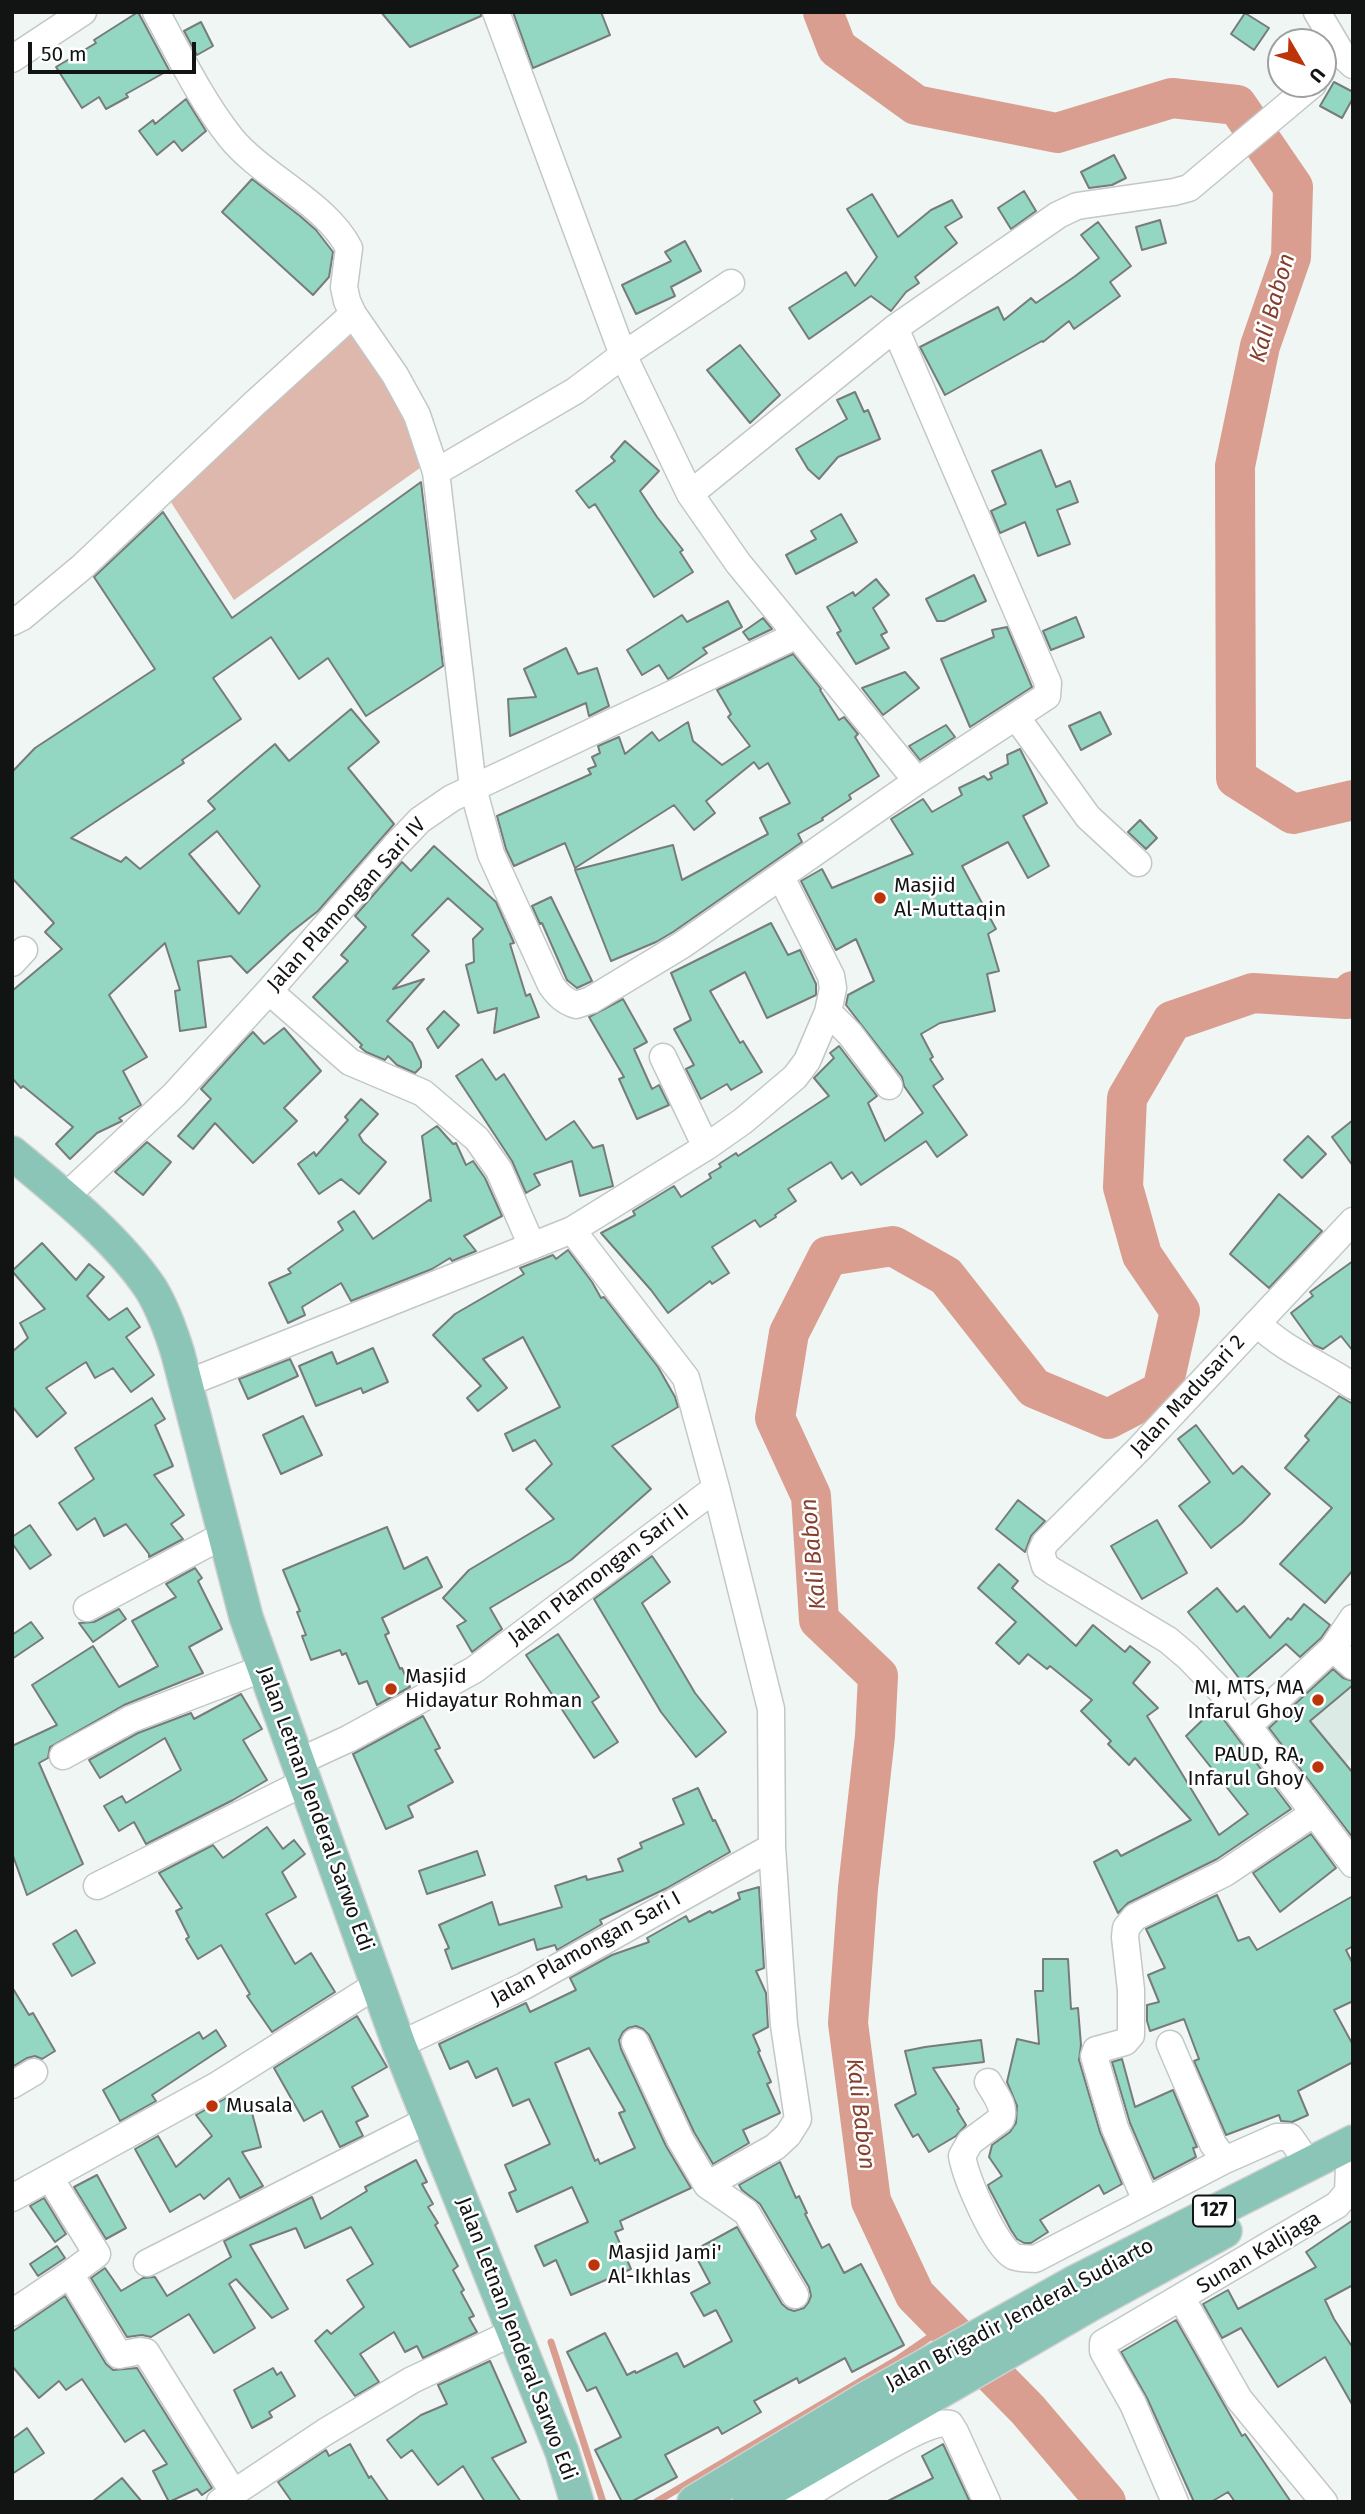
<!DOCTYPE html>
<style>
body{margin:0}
#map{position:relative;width:1365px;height:2514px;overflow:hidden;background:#f0f6f4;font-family:"Fira Sans",sans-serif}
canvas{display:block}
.frame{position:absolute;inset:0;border:14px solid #121413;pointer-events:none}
.north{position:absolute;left:1267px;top:28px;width:70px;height:70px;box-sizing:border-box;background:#fff;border:2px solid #a0a1a1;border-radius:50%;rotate:129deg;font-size:19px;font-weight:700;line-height:28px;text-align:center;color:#121413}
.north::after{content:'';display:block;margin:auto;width:24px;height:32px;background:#bd3409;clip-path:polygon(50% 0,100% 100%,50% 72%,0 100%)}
.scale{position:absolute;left:28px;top:42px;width:168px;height:32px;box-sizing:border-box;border:4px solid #121413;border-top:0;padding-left:9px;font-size:21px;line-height:24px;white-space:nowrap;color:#121413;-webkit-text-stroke:5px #fff;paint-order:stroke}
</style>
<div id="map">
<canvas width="1365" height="2514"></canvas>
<div class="frame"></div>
<div class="north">U</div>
<div class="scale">50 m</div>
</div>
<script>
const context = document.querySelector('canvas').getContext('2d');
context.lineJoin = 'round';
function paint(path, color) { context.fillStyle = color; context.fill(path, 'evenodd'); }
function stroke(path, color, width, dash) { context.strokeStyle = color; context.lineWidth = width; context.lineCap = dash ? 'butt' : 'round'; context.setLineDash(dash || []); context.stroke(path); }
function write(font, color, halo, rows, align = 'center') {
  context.font = font + ' "Fira Sans",sans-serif'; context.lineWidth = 5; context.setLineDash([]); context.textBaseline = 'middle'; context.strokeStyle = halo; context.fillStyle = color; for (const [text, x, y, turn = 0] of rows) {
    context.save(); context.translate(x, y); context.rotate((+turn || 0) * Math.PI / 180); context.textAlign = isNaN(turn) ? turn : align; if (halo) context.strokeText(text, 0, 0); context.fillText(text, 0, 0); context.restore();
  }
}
paint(new Path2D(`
 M1336 1655 1353 1674V1757L1310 1793 1253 1725Z`), '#dbeae5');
paint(new Path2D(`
 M356 324 427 463 234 600 167 496Z`), '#deb7ad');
stroke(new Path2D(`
 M551 2342 603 2502
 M656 2502 898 2359 946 2326`), '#d99e8f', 7);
stroke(new Path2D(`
 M823 12 837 48 916 105 1057 133 1172 98 1237 105 1293 187 1291 257 1260 346 1235 466 1236 778 1293 814 1353 800
 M1106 2502 1028 2410 915 2295 871 2201 848 2023 858 1888 875 1736 878 1676 819 1620 811 1496 775 1418 789 1333 828 1256 893 1246 946 1276 1034 1388 1108 1419 1162 1391 1180 1311 1142 1255 1123 1187 1127 1098 1172 1021 1253 993 1346 999 1353 991`), '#d99e8f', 40);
const building = new Path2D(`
 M138 12 169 70 126 94 128 97 106 109 99 97 82 108 56 67 96 43 94 40Z
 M381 12H481V16L410 47Z
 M513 12H601L610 35 533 68Z
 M1245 13 1269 28 1254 50 1231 34Z
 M201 22 213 46 197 55 184 31Z
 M1334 82 1353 92V98L1342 118 1320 106Z
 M186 99 206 131 182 151 174 141 157 155 139 131 153 120 155 124Z
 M1114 155 1126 178 1112 185 1089 188 1081 172Z
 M252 179 300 216 316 230 333 252 329 277 313 295 222 212Z
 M1024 191 1036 211 1011 229 998 208Z
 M872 194 898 237 931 210 952 200 962 217 945 227 957 243 915 277 919 283 906 292 891 311 871 296 809 339 789 308 846 272 855 286 877 257 847 209Z
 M1160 220 1166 243 1142 250 1136 227Z
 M1098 222 1131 266 1110 282 1120 296 1074 329 1069 321 1043 342 1042 341 945 395 920 347 998 307 1004 320 1031 298 1036 303 1074 277 1099 258 1081 235Z
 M685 241 701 271 671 287 675 296 636 314 622 285 671 261 665 252Z
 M740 345 780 395 750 423 707 370Z
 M855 392 864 412 868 410 880 439 838 457 819 479 808 469 796 449 847 419 837 400Z
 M625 441 659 471 640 491 657 517 683 550 680 552 693 572 654 597 595 504 589 508 576 491 615 461 611 457Z
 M1041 450 1056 487 1070 481 1078 502 1057 510 1070 544 1038 556 1025 522 1000 533 991 511 1006 504 992 471Z
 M421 482 443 666 366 716 328 658 299 679 271 637 213 678 241 719 182 760 184 763 71 838 121 862 126 857 140 869 215 809 208 801 275 744 289 761 351 709 379 742 348 768 394 824 318 911 290 933 247 973 231 956 198 961 206 1027 180 1031 175 991 180 990 165 943 109 995 147 1057 123 1071 141 1105 119 1118 122 1121 97 1133 70 1159 56 1144 73 1127 23 1086 21 1088 12 1078V991L62 949 45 932 54 923 12 878V772L35 748 155 669 94 577 163 512 232 618ZM217 831 260 886 239 914 189 854Z
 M841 514 857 542 796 574 786 555 816 539 811 531Z
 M974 575 986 601 944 621H937L926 599Z
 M876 579 889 595 873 608 887 632 881 635 889 648 856 664 837 633 841 631 827 607 853 592 855 596Z
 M728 601 742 627 703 648 707 653 670 678 668 679 659 665 642 675 627 650 682 615 687 622Z
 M1076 617 1084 637 1051 650 1043 631Z
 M763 618 772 629 749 640 743 632Z
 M1007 627 1032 687 970 727 941 659 994 637 992 630Z
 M566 648 578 674 597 668 609 706 589 716 586 703 510 736 508 699 536 697 524 669Z
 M793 654 821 689 820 690 839 720 844 717 858 734 855 737 879 776 849 795 851 799 822 818 823 820 798 834 802 842 673 932 656 942 611 961 575 870 673 845 682 880 768 834 760 818 790 803 768 763 759 769 754 762 706 801 715 813 694 830 674 805 575 868 565 843 514 866 506 849 497 816 591 774 588 769 596 766 592 757 600 753 598 746 619 737 625 754 652 732 659 741 688 722 693 741 722 765 750 746 728 717 731 714 717 690Z
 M905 672 919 688 883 715 862 688Z
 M1100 712 1111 734 1081 750 1069 726Z
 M946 725 955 737 920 760 909 746Z
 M1020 749 1047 803 1023 816 1049 866 1028 878 1008 842 962 866 996 929 988 934 999 971 987 974 995 1011 940 1023 921 1034 933 1057 930 1059 943 1079 933 1086 967 1135 937 1157 926 1141 861 1185 852 1172 842 1179 831 1162 788 1189 796 1201 775 1215 776 1217 760 1227 755 1220 712 1247 729 1273 712 1284 710 1281 668 1313 651 1290 601 1233 635 1215 633 1211 674 1186 681 1197 711 1178 709 1174 721 1167 719 1164 736 1153 738 1156 829 1096 814 1078 834 1058 830 1053 839 1046 877 1096 868 1103 885 1141 923 1113 904 1086 902 1077 846 1005 848 995 874 981 856 939 836 950 801 881 822 869 832 888 913 854 891 819 923 799 932 812 962 795 959 788 984 776 988 780 992 778 990 773 1008 764 1007 755Z
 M1140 820 1157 838 1146 849 1128 832Z
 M434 846 496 902 514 943 510 944 526 996 530 994 539 1017 494 1033 497 1008 478 1013 466 965 474 962 473 939 483 929 448 898 412 935 429 951 393 989 424 979 387 1021 412 1043 421 1062V1067L415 1073 397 1065 388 1056 385 1060 366 1052 360 1047 362 1045 313 997 348 961 341 955 366 927 355 916 402 862 411 871Z
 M551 897 592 981 577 988 567 980 542 923 540 924 532 906Z
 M771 923 788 955 800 950 816 984V995L767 1018 745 972 710 991 740 1043 743 1041 762 1072 731 1090 727 1084 701 1099 686 1069 694 1065 674 1029 691 1020 671 973Z
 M623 999 647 1042 634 1049 652 1089 659 1085 669 1105 637 1119 619 1079 624 1077 589 1017Z
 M444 1011 459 1025 438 1048 427 1029Z
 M284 1028 321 1071 284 1108 297 1121 253 1163 215 1123 193 1149 178 1136 211 1099 201 1089 249 1036 253 1032 264 1044Z
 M482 1059 496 1080 504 1074 546 1140 574 1121 593 1148 603 1145 613 1186 580 1196 572 1161 534 1174 540 1185 526 1193 512 1161 456 1076Z
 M361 1099 378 1114 359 1135 363 1142 386 1162 359 1194 341 1179 319 1194 298 1164 314 1152 316 1156 348 1120 345 1117Z
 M1353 1120V1166L1332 1137Z
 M437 1126 453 1144 456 1143 466 1165 473 1161 485 1178 502 1216 464 1236 476 1251 452 1261 450 1258 432 1269 351 1301 341 1283 302 1307 305 1315 288 1323 269 1283 291 1273 288 1269 343 1230 338 1222 354 1211 373 1239 429 1200 431 1201 422 1136Z
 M1308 1136 1326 1154 1302 1178 1284 1160Z
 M147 1142 171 1162 143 1195 115 1172Z
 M1279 1194 1322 1231 1269 1288 1230 1254Z
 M42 1243 76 1280 89 1264 104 1277 87 1296 109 1320 127 1308 140 1327 126 1337 154 1375 131 1392 113 1368 95 1378 86 1362 46 1388 66 1413 37 1437 12 1406V1352L28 1338 20 1323 45 1309 12 1271Z
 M568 1250 592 1282 601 1298 604 1297 658 1367 675 1397 678 1407 612 1446 651 1489 571 1560 490 1608 502 1629 472 1652 457 1626 466 1621 443 1598 469 1570 554 1519 526 1489 552 1464 535 1440 513 1451 505 1434 560 1407 523 1337 483 1359 507 1388 478 1411 467 1398 481 1386 433 1335 455 1314 524 1274 520 1268 553 1255 556 1259Z
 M1353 1261V1351L1341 1336 1323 1349 1314 1345 1291 1313 1313 1296 1310 1292Z
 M373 1348 388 1382 363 1393 361 1388 316 1406 299 1366 332 1352 337 1364Z
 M290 1359 298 1376 248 1399 239 1379Z
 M1339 1396 1353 1404V1570L1325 1603 1280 1564 1332 1508 1285 1468 1309 1440 1305 1436Z
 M152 1398 165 1419 155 1425 173 1466 154 1475 184 1515 171 1524 183 1539 149 1557V1554L126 1524 104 1536 95 1518 77 1530 59 1503 94 1479 75 1448Z
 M303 1416 322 1455 281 1474 263 1435Z
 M1196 1425 1233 1474 1242 1466 1270 1494 1242 1523 1211 1548 1179 1506 1210 1482 1178 1439Z
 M1018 1500 1045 1521 1031 1536 1025 1552 996 1529Z
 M1157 1520 1187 1573 1142 1599 1111 1546Z
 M30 1525 51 1555 30 1569 12 1543V1537Z
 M387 1527 404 1569 427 1557 442 1587 382 1618 389 1633 385 1635 400 1669 402 1668 410 1687 377 1705 367 1681 359 1684 346 1653 342 1655 340 1650 311 1660 302 1636 306 1635 297 1612 300 1611 283 1570Z
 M652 1556 670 1582 642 1603 695 1693 726 1732 696 1757 661 1712 594 1599Z
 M999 1564 1018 1581 1012 1588 1076 1646 1093 1625 1125 1652 1130 1646 1150 1662 1133 1683 1158 1708 1147 1716 1219 1835 1248 1814 1186 1736 1215 1708 1291 1809 1217 1859 1128 1903 1118 1913 1094 1862 1117 1850 1121 1856 1191 1820 1135 1758 1129 1765 1108 1744 1111 1741 1081 1711 1092 1700 1050 1666 1047 1669 1028 1654 1019 1664 996 1643 1016 1622 978 1588Z
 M195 1568 202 1578 198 1581 222 1629 189 1647 203 1673 124 1705 50 1747 48 1758 39 1763 83 1864 27 1895 12 1853V1746L57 1725 32 1685 93 1646 119 1687 158 1666 132 1621 176 1597 166 1584Z
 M1217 1588 1237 1612 1244 1606 1270 1638 1288 1618 1291 1620 1304 1604 1330 1625 1321 1638 1300 1657 1286 1644 1242 1682 1188 1612Z
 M119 1609 126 1619 93 1642 79 1623 94 1622Z
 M31 1622 43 1638 12 1659V1635Z
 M558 1634 599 1697 592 1702 618 1742 594 1758 526 1655Z
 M1333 1669 1343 1678 1353 1681V1685L1310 1721 1353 1773V1838L1269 1728Z
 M241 1694 262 1729 243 1740 267 1780 233 1800 146 1844 134 1822 119 1831 104 1806 122 1796 126 1803 181 1770 165 1738 100 1778 89 1760 138 1733 191 1713 194 1719Z
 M423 1716 440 1748 435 1750 453 1782 408 1806 413 1817 386 1829 353 1754Z
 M698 1788 713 1821 715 1820 730 1852 667 1888 600 1920 602 1924 557 1950 555 1945 537 1950 534 1939 452 1969 445 1950 449 1948 439 1925 492 1902 499 1925 562 1907 555 1886 586 1876 587 1880 623 1871 618 1859 642 1848 640 1843 684 1824 673 1799Z
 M267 1827 283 1849 294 1840 305 1854 282 1872 296 1897 266 1914 295 1964 311 1953 335 1992 272 2032 247 1996 250 1994 221 1945 198 1959 186 1939 189 1937 176 1911 182 1908 159 1873 213 1845 223 1858Z
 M1311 1834 1336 1868 1280 1912 1253 1873Z
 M477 1851 485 1875 427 1894 419 1871Z
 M759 1887 764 1968 756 1971 766 1993 768 2027 753 2035 760 2051 758 2052 771 2082 767 2084 780 2113 743 2130 749 2143 713 2164 694 2132 649 2035 643 2029 636 2026 628 2028 623 2032 619 2040 621 2049 666 2146 691 2188 620 2221 623 2229 615 2232 631 2269 571 2295 556 2260 544 2266 535 2246 588 2222 572 2187 517 2212 509 2193 516 2190 505 2165 550 2144 529 2099 513 2106 497 2068 476 2078 468 2061 450 2069 439 2044 526 2003 530 2012 576 1990 570 1978 612 1955 649 1942 647 1938 686 1916 689 1922 710 1911 712 1913 740 1899 738 1893ZM589 2048 625 2111 619 2113 635 2148 600 2164 598 2159 595 2161 555 2063Z
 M1217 1895 1238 1941 1249 1937 1257 1950 1353 1896V1946L1346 1950 1353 1964V2001L1334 2010 1353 2045V2062L1298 2091 1308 2115 1292 2122 1281 2121 1279 2115 1226 2135 1194 2061 1199 2059 1184 2019 1150 2031 1147 2021V2005L1159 2002 1148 1975 1165 1968 1146 1929Z
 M76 1930 95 1963 72 1976 53 1944Z
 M1043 1959H1068L1071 2009 1078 2008 1081 2045 1079 2060 1100 2132 1122 2184 1104 2194 1099 2185 1040 2220 1048 2232 1031 2243H1024L1017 2239 1011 2230 989 2188 988 2185 1002 2176 989 2157 992 2145 1010 2132 1016 2123 1017 2106 1007 2082 1017 2039 1039 2044 1035 1991H1043Z
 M12 1987 29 2015 33 2013 55 2051 42 2059 35 2056 27 2058 12 2067Z
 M357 2016 387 2067 352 2087 368 2116 356 2122 363 2136 340 2147 322 2111 304 2121 274 2068Z
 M216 2030 226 2046 152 2095 156 2101 120 2121 103 2090 199 2032 203 2039Z
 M981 2040 984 2062 933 2068 959 2109 957 2110 966 2125 956 2136 929 2152 918 2134 913 2137 895 2105 916 2094 905 2051 925 2047Z
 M1122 2059 1135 2107 1173 2090 1197 2147 1193 2148 1196 2157 1154 2179 1130 2123 1112 2062Z
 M228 2097 239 2113 251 2109 261 2147 242 2152 263 2186 240 2198 229 2178 204 2199 200 2194 170 2212 135 2149 158 2136 176 2167 212 2136 196 2115Z
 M416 2160 427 2182 422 2184 433 2204 428 2207 438 2223 435 2225 458 2266 453 2270 464 2290 461 2292 474 2316 469 2318 477 2332 423 2358 417 2346 405 2352 394 2332 360 2354 379 2382 355 2396 315 2341 327 2330 331 2334 364 2307 347 2280 373 2264 351 2227 305 2248 296 2228 250 2245 288 2309 272 2318 236 2279 229 2284 255 2328 214 2353 189 2314 151 2337 142 2335 127 2337 91 2278 105 2268 121 2291 143 2278 155 2277 167 2296 231 2257 224 2241 312 2197 321 2219 367 2191 365 2187Z
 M780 2162 796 2198 799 2196 807 2213 805 2214 822 2248 829 2244 844 2273 861 2264 904 2345 852 2372 845 2358 799 2383 797 2378 754 2401 761 2412 722 2434 718 2427 665 2455 677 2477 631 2502H622L595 2450 621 2437 596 2387 587 2391 567 2352 605 2333 627 2375 635 2371 636 2373 677 2353 684 2367 732 2341 716 2310 704 2316 691 2293 710 2283 693 2251 737 2227 782 2304 788 2309 794 2311 804 2308 808 2303 811 2296 809 2287 760 2204 742 2190 739 2185Z
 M97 2175 126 2228 106 2239 74 2187Z
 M44 2198 66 2234 55 2242 30 2206Z
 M1353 2220V2285L1325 2300 1334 2319 1353 2348V2406L1325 2357 1278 2387 1241 2328 1222 2338 1203 2304 1228 2290 1238 2309 1316 2267 1306 2252Z
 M57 2246 65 2258 38 2276 30 2264Z
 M65 2296 106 2364 113 2370 137 2368 212 2488 202 2495 197 2489 169 2502 153 2471 167 2464 144 2430 125 2442 82 2379 66 2390 59 2381 39 2398 12 2366V2332Z
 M1176 2320 1242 2436 1245 2434 1291 2502H1235L1228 2492 1211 2502H1194L1147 2398 1121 2352Z
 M490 2361 526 2442 492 2458 521 2502H485L463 2466 438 2485 412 2450 401 2458 387 2440 421 2415 447 2404 438 2385Z
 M273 2368 277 2375 281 2372 295 2396 269 2412 272 2417 252 2428 234 2390Z
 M27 2428 44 2453 12 2474V2439Z
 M350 2444 369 2478 371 2476 389 2502H292L278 2482 326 2450 329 2456Z
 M943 2444 970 2502H886L933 2478 922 2456Z
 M122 2478 142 2502H92Z`);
paint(building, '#93d6c2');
stroke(building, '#777c7b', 2);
const minor = new Path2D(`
 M156 12C179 54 201 100 231 138 263 177 326 203 349 248L344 287 347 301 353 314 395 375 417 415 436 472 473 788 491 854 551 985C558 995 564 1001 576 1005L591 1000 682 945 917 781 1047 696 1048 683 895 328
 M496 12 623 355 690 494 738 563 917 781
 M1317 12 1343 56 1353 65
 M12 59 83 12
 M436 472 575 391 623 355 731 283
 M690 494 895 328 1058 215 1077 206 1174 192 1189 188 1313 84
 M12 622 22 617 82 567 254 404 353 314
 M1017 718 1088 817 1138 863
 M12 963 24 950
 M269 991 350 1062 423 1093 477 1139 499 1170 532 1246
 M828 1012 850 1034 889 1086
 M663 1057 706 1147
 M65 1197 174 1095 269 991 396 845 420 820 452 798 797 635
 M1353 1221 1140 1448 1045 1543 1041 1552 1045 1566 1054 1572 1168 1640 1188 1657 1222 1692 1353 1864
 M572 1230 686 1378 716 1488 771 1709 772 1847 784 2025 798 2119 788 2135 775 2147 707 2185
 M1257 1323C1285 1351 1321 1364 1353 1386
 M185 1384 572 1230 706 1147 743 1121 795 1077 807 1061 828 1012 833 988 831 976 781 877
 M87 1608 224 1535
 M1333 1648 1353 1666
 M1249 1725 1333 1648 1353 1618
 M63 1756 131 1719 264 1668
 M298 1762 348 1739 474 1670 716 1488
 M97 1886 305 1782
 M635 2042 680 2139 707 2185 746 2212 795 2295
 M1170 2044 1213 2144 1225 2160 1277 2137H1290L1308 2163
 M399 2045 524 1986 772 1847
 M988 2082C994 2093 1006 2106 1001 2119L970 2142 962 2156C966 2178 994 2245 1013 2256 1018 2259 1028 2258 1035 2259L1225 2160
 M12 2085 34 2072
 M50 2178 97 2254 70 2274 76 2284 119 2355 140 2351 146 2352 233 2492
 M12 2198 216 2086 378 1984
 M1146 2201 1115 2128 1094 2056 1096 2050 1125 2042 1131 2035V1990L1125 1937 1126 1928 1135 1917 1225 1873 1314 1813
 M147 2263 430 2119
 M1182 2299 1239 2399 1324 2502
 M12 2313 70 2274
 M220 2502 325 2432 412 2380 514 2332
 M796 2502C823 2486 926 2417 950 2424L955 2432 987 2502
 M1175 2502 1133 2404 1103 2351V2343L1337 2205 1348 2192 1349 2169`);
const major = new Path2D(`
 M12 1153C59 1192 117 1238 151 1289 163 1309 171 1331 178 1354L246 1617 399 2045 562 2452 577 2502
 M694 2502 867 2398 1077 2281 1353 2142
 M749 2502 1093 2303 1225 2231`);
stroke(minor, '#c2c8c6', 29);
stroke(major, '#d0d0d0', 36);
stroke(minor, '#fff', 26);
stroke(major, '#8ac5b7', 33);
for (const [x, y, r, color] of [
 [880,898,7,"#bd3409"],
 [391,1689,7,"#bd3409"],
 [1318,1700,7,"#bd3409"],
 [1318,1767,7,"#bd3409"],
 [212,2106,7,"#bd3409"],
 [594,2265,7,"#bd3409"]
]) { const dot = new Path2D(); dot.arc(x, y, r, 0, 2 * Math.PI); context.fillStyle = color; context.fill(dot); stroke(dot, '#fff', 2.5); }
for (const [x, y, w] of [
 [1214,2211,42]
]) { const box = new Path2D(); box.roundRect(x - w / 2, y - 15.5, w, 31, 5); context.fillStyle = '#fff'; context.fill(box); stroke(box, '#121413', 2); }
write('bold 19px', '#121413', null, [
 ["127",1214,2211]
]);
write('21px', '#121413', '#fff', [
 ["Masjid",894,886],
 ["Al-Muttaqin",894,910],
 ["Masjid",405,1677],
 ["Hidayatur Rohman",405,1701],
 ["MI, MTS, MA",1304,1688,"right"],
 ["Infarul Ghoy",1304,1712,"right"],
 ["PAUD, RA,",1304,1755,"right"],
 ["Infarul Ghoy",1304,1779,"right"],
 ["Musala",226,2106],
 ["Masjid Jami'",608,2253],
 ["Al-Ikhlas",608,2277]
], 'left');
write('21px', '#121413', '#fff', [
 ["Jalan Plamongan Sari IV",347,905,-48],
 ["Jalan Madusari 2",1188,1396,-47],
 ["Jalan Plamongan Sari II",599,1575,-37],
 ["Jalan Letnan Jenderal Sarwo Edi",315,1809,70],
 ["Jalan Plamongan Sari I",586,1949,-29],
 ["Sunan Kalijaga",1259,2253,-31],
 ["Jalan Brigadir Jenderal Sudiarto",1020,2315,-28],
 ["Jalan Letnan Jenderal Sarwo Edi",516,2339,69]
]);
write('italic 23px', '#873f2d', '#fff', [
 ["Kali Babon",1273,308,-74],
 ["Kali Babon",814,1554,-95],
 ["Kali Babon",860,2114,83]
]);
</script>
